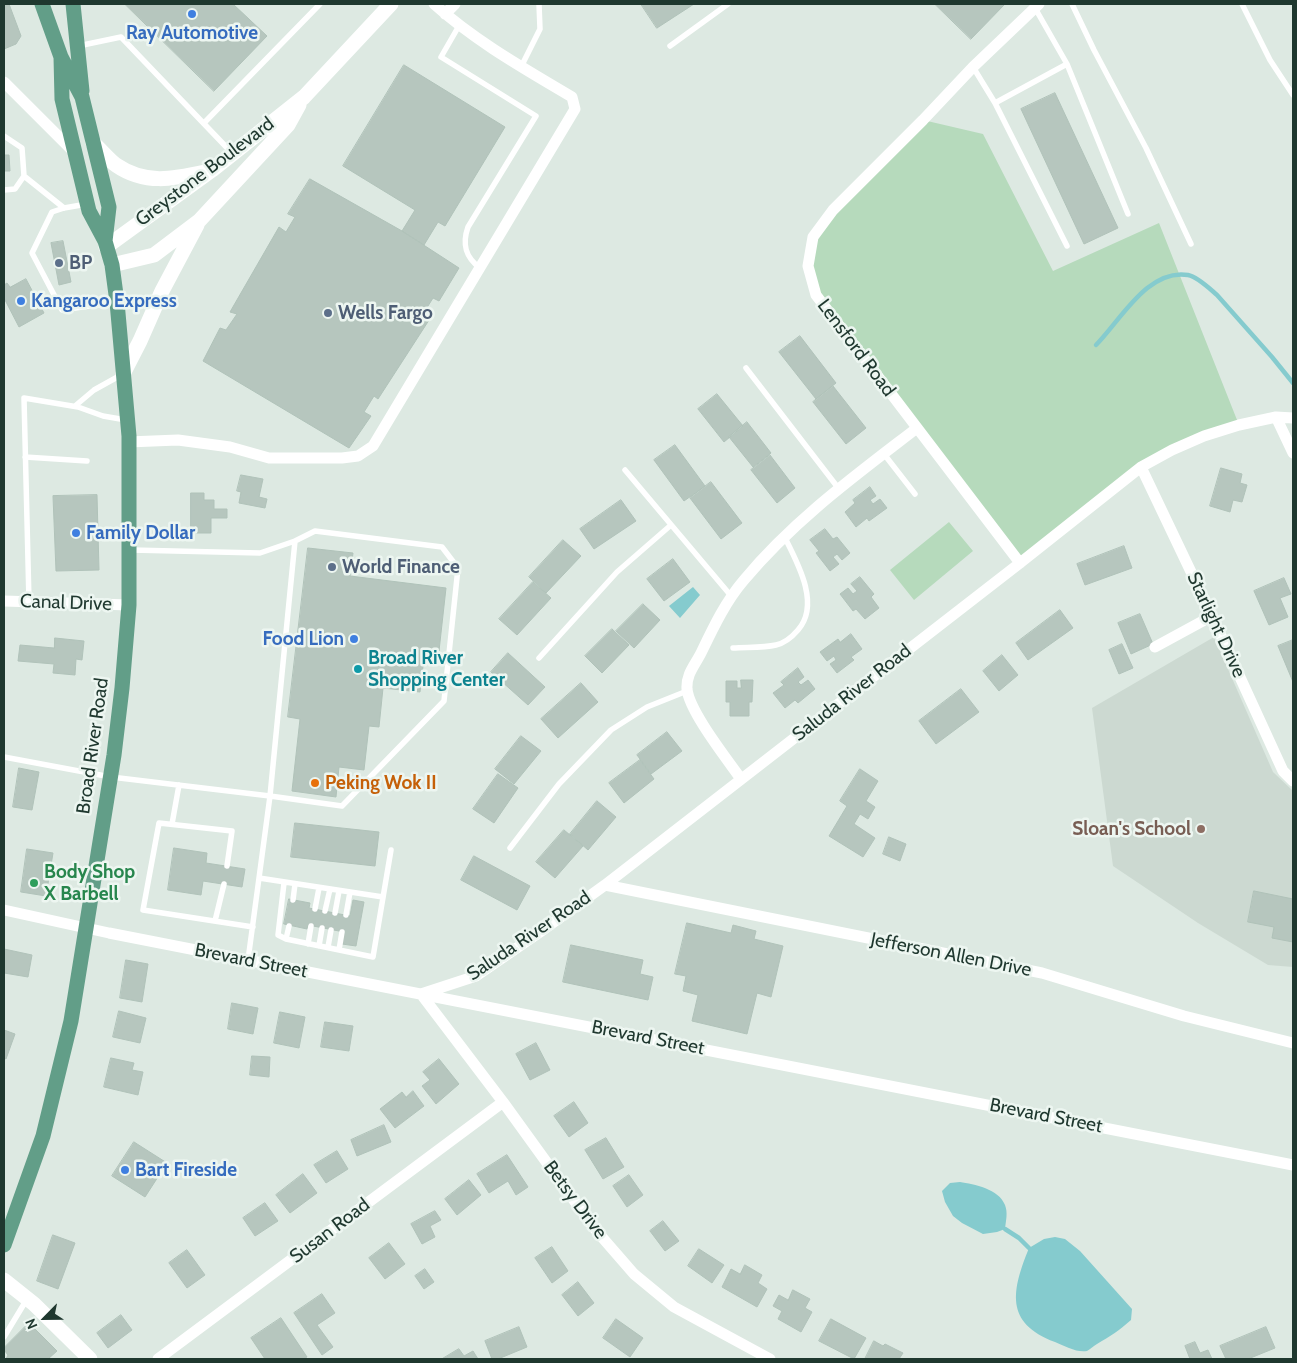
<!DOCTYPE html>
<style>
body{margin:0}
#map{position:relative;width:1297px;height:1363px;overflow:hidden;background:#dde9e2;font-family:Cabin,sans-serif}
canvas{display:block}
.frame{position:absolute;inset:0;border:5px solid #1f382f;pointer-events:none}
.north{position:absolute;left:20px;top:1293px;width:50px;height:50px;-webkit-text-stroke:4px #edf6f1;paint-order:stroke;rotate:247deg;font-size:14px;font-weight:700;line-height:20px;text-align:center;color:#1f382f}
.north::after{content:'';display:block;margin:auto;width:18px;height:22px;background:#1f382f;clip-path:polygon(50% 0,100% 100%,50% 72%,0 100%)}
</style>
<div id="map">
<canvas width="1297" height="1363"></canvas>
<div class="frame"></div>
<div class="north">N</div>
</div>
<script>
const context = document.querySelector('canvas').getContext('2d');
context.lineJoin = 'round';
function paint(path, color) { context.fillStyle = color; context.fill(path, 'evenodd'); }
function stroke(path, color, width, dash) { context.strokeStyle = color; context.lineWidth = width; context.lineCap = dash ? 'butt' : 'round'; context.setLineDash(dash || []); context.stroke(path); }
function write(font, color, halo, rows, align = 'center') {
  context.font = font + ' Cabin,sans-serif'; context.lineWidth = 5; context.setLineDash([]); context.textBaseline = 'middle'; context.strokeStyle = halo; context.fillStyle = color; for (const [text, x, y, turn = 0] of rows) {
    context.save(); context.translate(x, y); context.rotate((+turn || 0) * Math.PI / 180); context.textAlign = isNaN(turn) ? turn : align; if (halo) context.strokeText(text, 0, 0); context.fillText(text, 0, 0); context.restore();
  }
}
paint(new Path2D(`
 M1214 637 1273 772 1293 791V967L1268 965 1198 923 1113 866 1092 708Z`), '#ccd9d1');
paint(new Path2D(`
 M923 120 983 134 1053 271 1159 223 1239 425 1172 450 1020 563 816 295 808 266 813 237Z
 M949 522 973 551 914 600 890 570Z`), '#b6dabc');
paint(new Path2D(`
 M693 587 700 595 680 618 669 606Z
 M960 1182C974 1184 999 1189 1005 1205 1008 1213 1006 1220 1005 1229L997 1232 983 1234 962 1223 953 1216 945 1202 942 1191 950 1183Z
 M1055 1237 1065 1239 1080 1251 1132 1309 1131 1320C1120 1330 1109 1337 1097 1344 1093 1346 1091 1349 1087 1351 1077 1353 1065 1346 1055 1342 1004 1323 1012 1290 1029 1248L1044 1239Z`), '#85cbce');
stroke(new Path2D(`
 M1096 345C1120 321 1148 268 1188 275 1198 277 1210 289 1217 295L1272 357 1293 383
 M1005 1229 1019 1238 1029 1248`), '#85cbce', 4.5);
const building = new Path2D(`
 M4 4H9L21 36 16 44 4 49Z
 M125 4H233L267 36 214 91Z
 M641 4H694L657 28Z
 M935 4H1005L971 39Z
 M404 65 505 127 445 226 438 222 424 245 402 231 415 210 343 166Z
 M1055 93 1118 228 1084 244 1021 109Z
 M4 155H9L10 171H4Z
 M310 179 402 231 459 268 439 301 433 298 423 314 431 317 378 399 374 396 364 412 371 416 349 448 203 361 220 328 226 330 237 314 230 312 279 227 286 232 295 217 288 214Z
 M63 241 71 282 59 285 51 243Z
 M26 279 44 313 19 327 4 298V285L7 283 10 287Z
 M800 336 836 383 816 399 779 352Z
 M833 386 866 428 846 444 813 402Z
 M717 394 743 426 724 442 698 409Z
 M747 422 771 453 753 467 729 437Z
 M675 445 705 486 684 501 654 460Z
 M770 455 795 488 777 503 751 470Z
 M1221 468 1242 474 1240 483 1247 485 1242 502 1233 500 1230 512 1210 506Z
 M241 475 263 479 259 497 267 499 265 508 239 503 241 492 237 491Z
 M711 482 742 523 721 539 690 498Z
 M870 487 876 496 870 500 873 504 880 499 887 508 869 521 867 518 856 527 845 512 855 503 853 500Z
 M191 493H204V500H214V509H227V518H211V533H191Z
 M97 495 99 570 56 571 53 496Z
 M621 500 636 521 594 549 580 529Z
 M825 529 833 539 837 537 850 553 842 560 837 554 833 557 839 564 830 571 816 553 819 551 810 540Z
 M563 540 581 556 546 593 529 577Z
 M1124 546 1132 568 1085 585 1077 564Z
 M308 548 353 553 350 576 446 588 439 651 425 649 420 692 383 688 379 727 369 726 364 770 339 767 336 797 292 791 300 719 288 717Z
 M673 559 690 582 664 601 647 579Z
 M860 577 874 594 871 597 879 608 865 619 856 609 853 611 840 594 848 588 853 594 857 591 851 584Z
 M1284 578 1291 594 1280 598 1288 617 1269 625 1254 591Z
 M533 582 551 598 517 635 499 619Z
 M643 604 660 620 634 648 616 631Z
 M1060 610 1073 628 1028 660 1016 643Z
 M1140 614 1153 644 1131 654 1118 623Z
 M612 629 629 645 602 673 585 656Z
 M851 634 862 649 851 657 854 660 837 673 830 664 836 660 834 656 827 661 820 652 838 639 840 642Z
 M55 638 84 641 82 660 76 659 75 675 53 673 54 664 18 661 20 645 54 648Z
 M1293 640V682L1278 646Z
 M1122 644 1133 668 1119 674 1109 650Z
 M508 653 545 687 528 705 491 672Z
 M1002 655 1018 675 999 691 983 671Z
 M798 668 804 677 798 682 801 685 808 680 815 689 798 703 795 700 785 708 773 693 784 685 781 682Z
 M741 680H753L752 702H749V716H730V702H726V681H737V688H741Z
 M581 683 598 702 558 738 541 719Z
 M961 689 979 712 936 744 919 721Z
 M667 732 682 751 651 774 637 755Z
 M521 736 541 751 514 784 495 769Z
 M640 760 654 779 624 803 609 783Z
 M19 768 39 772 32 810 13 807Z
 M860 769 878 781 866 801 875 807 868 819 860 814 854 824 875 838 863 857 829 836 847 806 840 801Z
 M498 774 518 788 494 823 473 809Z
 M597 801 616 817 588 850 570 834Z
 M295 823 379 832 375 866 291 857Z
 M564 830 583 846 555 878 536 862Z
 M889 837 906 844 900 861 883 854Z
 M174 848 207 853 206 863 245 869 242 887 203 881 201 895 168 890Z
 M27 849 53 853 46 896 21 892Z
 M474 856 530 886 517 910 461 880Z
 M1254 891 1293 899V942L1272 938 1274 927 1248 922Z
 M289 899 310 903 309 908 350 916 353 900 364 902 356 946 342 944 344 932 308 925 307 929 284 924Z
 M687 923 731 933 733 925 756 931 754 939 783 946 771 997 757 993 747 1034 692 1021 698 995 683 991 686 976 675 974Z
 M571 945 643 960 640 974 653 977 648 1000 563 982Z
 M4 949 32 955 28 977 4 973Z
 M126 960 148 964 142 1002 120 998Z
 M232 1003 258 1008 253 1034 228 1029Z
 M119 1011 146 1018 140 1043 113 1037Z
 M280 1012 305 1017 299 1048 274 1043Z
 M325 1022 353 1026 349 1051 321 1047Z
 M4 1030 15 1034 6 1059 4 1058Z
 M536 1043 550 1070 530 1080 516 1054Z
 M252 1056 270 1057 269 1077 250 1075Z
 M111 1058 134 1063 132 1070 143 1072 138 1095 104 1087Z
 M439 1059 459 1084 436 1104 422 1086 430 1080 423 1072Z
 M413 1091 424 1106 395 1128 380 1109 402 1092 406 1097Z
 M574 1102 588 1123 569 1137 554 1116Z
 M384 1125 391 1142 357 1156 351 1140Z
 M606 1138 624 1167 603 1179 585 1150Z
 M134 1142 167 1163 145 1197 112 1176Z
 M337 1151 348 1169 326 1183 314 1165Z
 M507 1155 528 1187 516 1195 508 1181 489 1193 477 1174Z
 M303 1174 317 1193 290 1213 276 1195Z
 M629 1175 643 1195 627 1207 613 1186Z
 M469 1180 481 1195 457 1215 445 1199Z
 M265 1203 278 1221 255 1236 243 1218Z
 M435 1211 441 1220 430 1226 435 1237 422 1244 411 1224Z
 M663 1221 679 1241 665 1251 650 1231Z
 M53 1235 75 1243 58 1289 37 1281Z
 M389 1243 405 1264 385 1279 369 1258Z
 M552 1247 568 1271 552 1283 535 1258Z
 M699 1249 724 1265 712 1283 688 1266Z
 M187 1250 205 1275 187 1288 169 1263Z
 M745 1265 762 1275 758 1283 767 1289 757 1307 722 1287 731 1269 740 1274Z
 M425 1269 434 1282 424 1289 415 1276Z
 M578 1282 594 1303 578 1316 562 1295Z
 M793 1290 810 1299 805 1308 812 1312 801 1332 778 1319 782 1311 773 1306 779 1295 788 1300Z
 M322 1294 335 1313 317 1325 333 1347 322 1355 294 1313Z
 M121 1315 132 1330 108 1348 97 1333Z
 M281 1318 307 1357 303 1359H265L251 1338Z
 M616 1319 643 1338 630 1357 603 1338Z
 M831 1319 866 1338 854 1359 819 1341Z
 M29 1323 57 1351 48 1359H6L8 1355 4 1350V1348Z
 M519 1327 527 1347 498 1359H492L485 1341Z
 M1266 1327 1275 1348 1248 1359H1226L1220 1346Z
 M874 1341 883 1346 885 1344 903 1353 899 1359H865Z
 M1195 1342 1200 1353 1208 1350 1212 1359H1190L1185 1346Z
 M459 1349 464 1356 473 1351 478 1359H442Z`);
paint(building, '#b6c6be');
stroke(building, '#b0c2b9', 1);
stroke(new Path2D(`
 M1072 4 1094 50 1146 148 1191 244
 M1242 4 1270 60 1293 95
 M460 24 441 57 536 116 468 227C462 244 465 257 480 268
 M78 46 121 37 231 152
 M670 46 728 4
 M1067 64 1128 214
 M521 67 540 29 539 4
 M973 67 995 103 1067 246
 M995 103 1067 64 1035 8
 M204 123 320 4
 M4 136 22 148 24 176 64 208
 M4 190 15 189 24 176
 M87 204 64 208 52 212 32 253 62 310 116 302
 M746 368 839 489
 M75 406 94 390 121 375
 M884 454 915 494
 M25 457 87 461
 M625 470 732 597
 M29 602 24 398 78 407 103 416 126 420
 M733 648C747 647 763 648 776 645 785 643 792 637 798 630 821 604 797 562 784 536
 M539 658 617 572 671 525
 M4 757 111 777 270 796 295 541 260 553 131 550
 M172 824 179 785
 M510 848 559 784 611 730 647 707 687 691
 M227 866 232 831 159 823 143 910 253 927
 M259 878 383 897
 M284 883 278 935 286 939 373 957 391 850
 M293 900 295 884
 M315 909 319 888
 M325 911 330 889
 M335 913 339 891
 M346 915 350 892
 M215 921 224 884
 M286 939 289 926
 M308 944 311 926
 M319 946 322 928
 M328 947 331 930
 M339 950 342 932
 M248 960 270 796 342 806 444 701 458 568 442 547 315 531 295 541
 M4 1337 27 1299`), '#fff', 5.5);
stroke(new Path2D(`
 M445 14 455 4
 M4 82 75 153
 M1276 417 1293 453
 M128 442 178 440 230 447 269 458H342L358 456 373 446 575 109 572 97C525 69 475 41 434 4
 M1141 467 1212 616 1283 771 1293 781
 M1020 563 816 295 808 266 813 237 833 210 923 120 973 67 1039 4
 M4 601 129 605
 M1155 647 1212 616
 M741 779C727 759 689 711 687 689 686 673 696 664 702 651 714 626 726 601 744 580 794 520 856 475 917 428
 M605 885 1042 973 1184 1016 1293 1043
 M4 910 109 933 1293 1165
 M158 1359 503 1102
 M770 1359 674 1307 634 1274 594 1228 503 1102 421 994 476 976 540 932 605 885 1020 563 1141 467 1172 450 1204 436 1239 425 1276 417 1293 418`), '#fff', 11);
stroke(new Path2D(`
 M93 143C101 150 108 159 116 165 145 185 173 179 205 172
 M106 247 212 170 304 97 391 4
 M112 265 154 255 199 221 288 125 299 105
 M123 374 140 341 162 291 197 225
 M4 1280 34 1304 90 1359`), '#fff', 15);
stroke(new Path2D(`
 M42 4 61 57 82 97 109 207 105 241
 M73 4 82 91
 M4 1245 43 1136 71 1021 114 755 122 688 129 605V436L117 302 112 265 105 241 89 211 62 99 61 57`), '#629e88', 15);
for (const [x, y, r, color] of [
 [192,14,5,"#3f7fe0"],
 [59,263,5,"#5c6f8a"],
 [21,301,5,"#3f7fe0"],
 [328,313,5,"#5c6f8a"],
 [76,533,5,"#3f7fe0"],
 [332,567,5,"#5c6f8a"],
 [354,639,5,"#3f7fe0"],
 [358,669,5,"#0f9aa8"],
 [315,783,5,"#e8710a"],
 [1201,829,5,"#8d6e63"],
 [34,883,5,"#2e9e5b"],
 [125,1170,5,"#3f7fe0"]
]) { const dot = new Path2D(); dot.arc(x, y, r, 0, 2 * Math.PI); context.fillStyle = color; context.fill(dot); stroke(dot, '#edf6f1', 2); }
write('bold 19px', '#366cbe', '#edf6f1', [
 ["Ray Automotive",192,33,"center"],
 ["Kangaroo Express",31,301],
 ["Family Dollar",86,533],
 ["Food Lion",344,639,"right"],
 ["Bart Fireside",135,1170]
], 'left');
write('19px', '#1f382f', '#edf6f1', [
 ["Greystone Boulevard",205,172,-37],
 ["Lensford Road",856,348,53],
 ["Canal Drive",66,603,2],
 ["Starlight Drive",1216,625,65],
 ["Saluda River Road",852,693,-38],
 ["Broad River Road",93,746,-82],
 ["Saluda River Road",529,936,-34],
 ["Jefferson Allen Drive",951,955,11],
 ["Brevard Street",251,961,11],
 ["Brevard Street",648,1038,11],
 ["Brevard Street",1046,1116,11],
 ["Betsy Drive",575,1200,53],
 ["Susan Road",330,1231,-37]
]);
write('bold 19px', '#4e5e75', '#edf6f1', [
 ["BP",69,263],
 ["Wells Fargo",338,313],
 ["World Finance",342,567]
], 'left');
write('bold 19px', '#0d838f', '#edf6f1', [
 ["Broad River",368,658],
 ["Shopping Center",368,680]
], 'left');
write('bold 19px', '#c56008', '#edf6f1', [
 ["Peking Wok II",325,783]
], 'left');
write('bold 19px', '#785e54', '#edf6f1', [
 ["Sloan's School",1191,829]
], 'right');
write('bold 19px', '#27864d', '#edf6f1', [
 ["Body Shop",44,872],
 ["X Barbell",44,894]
], 'left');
</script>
